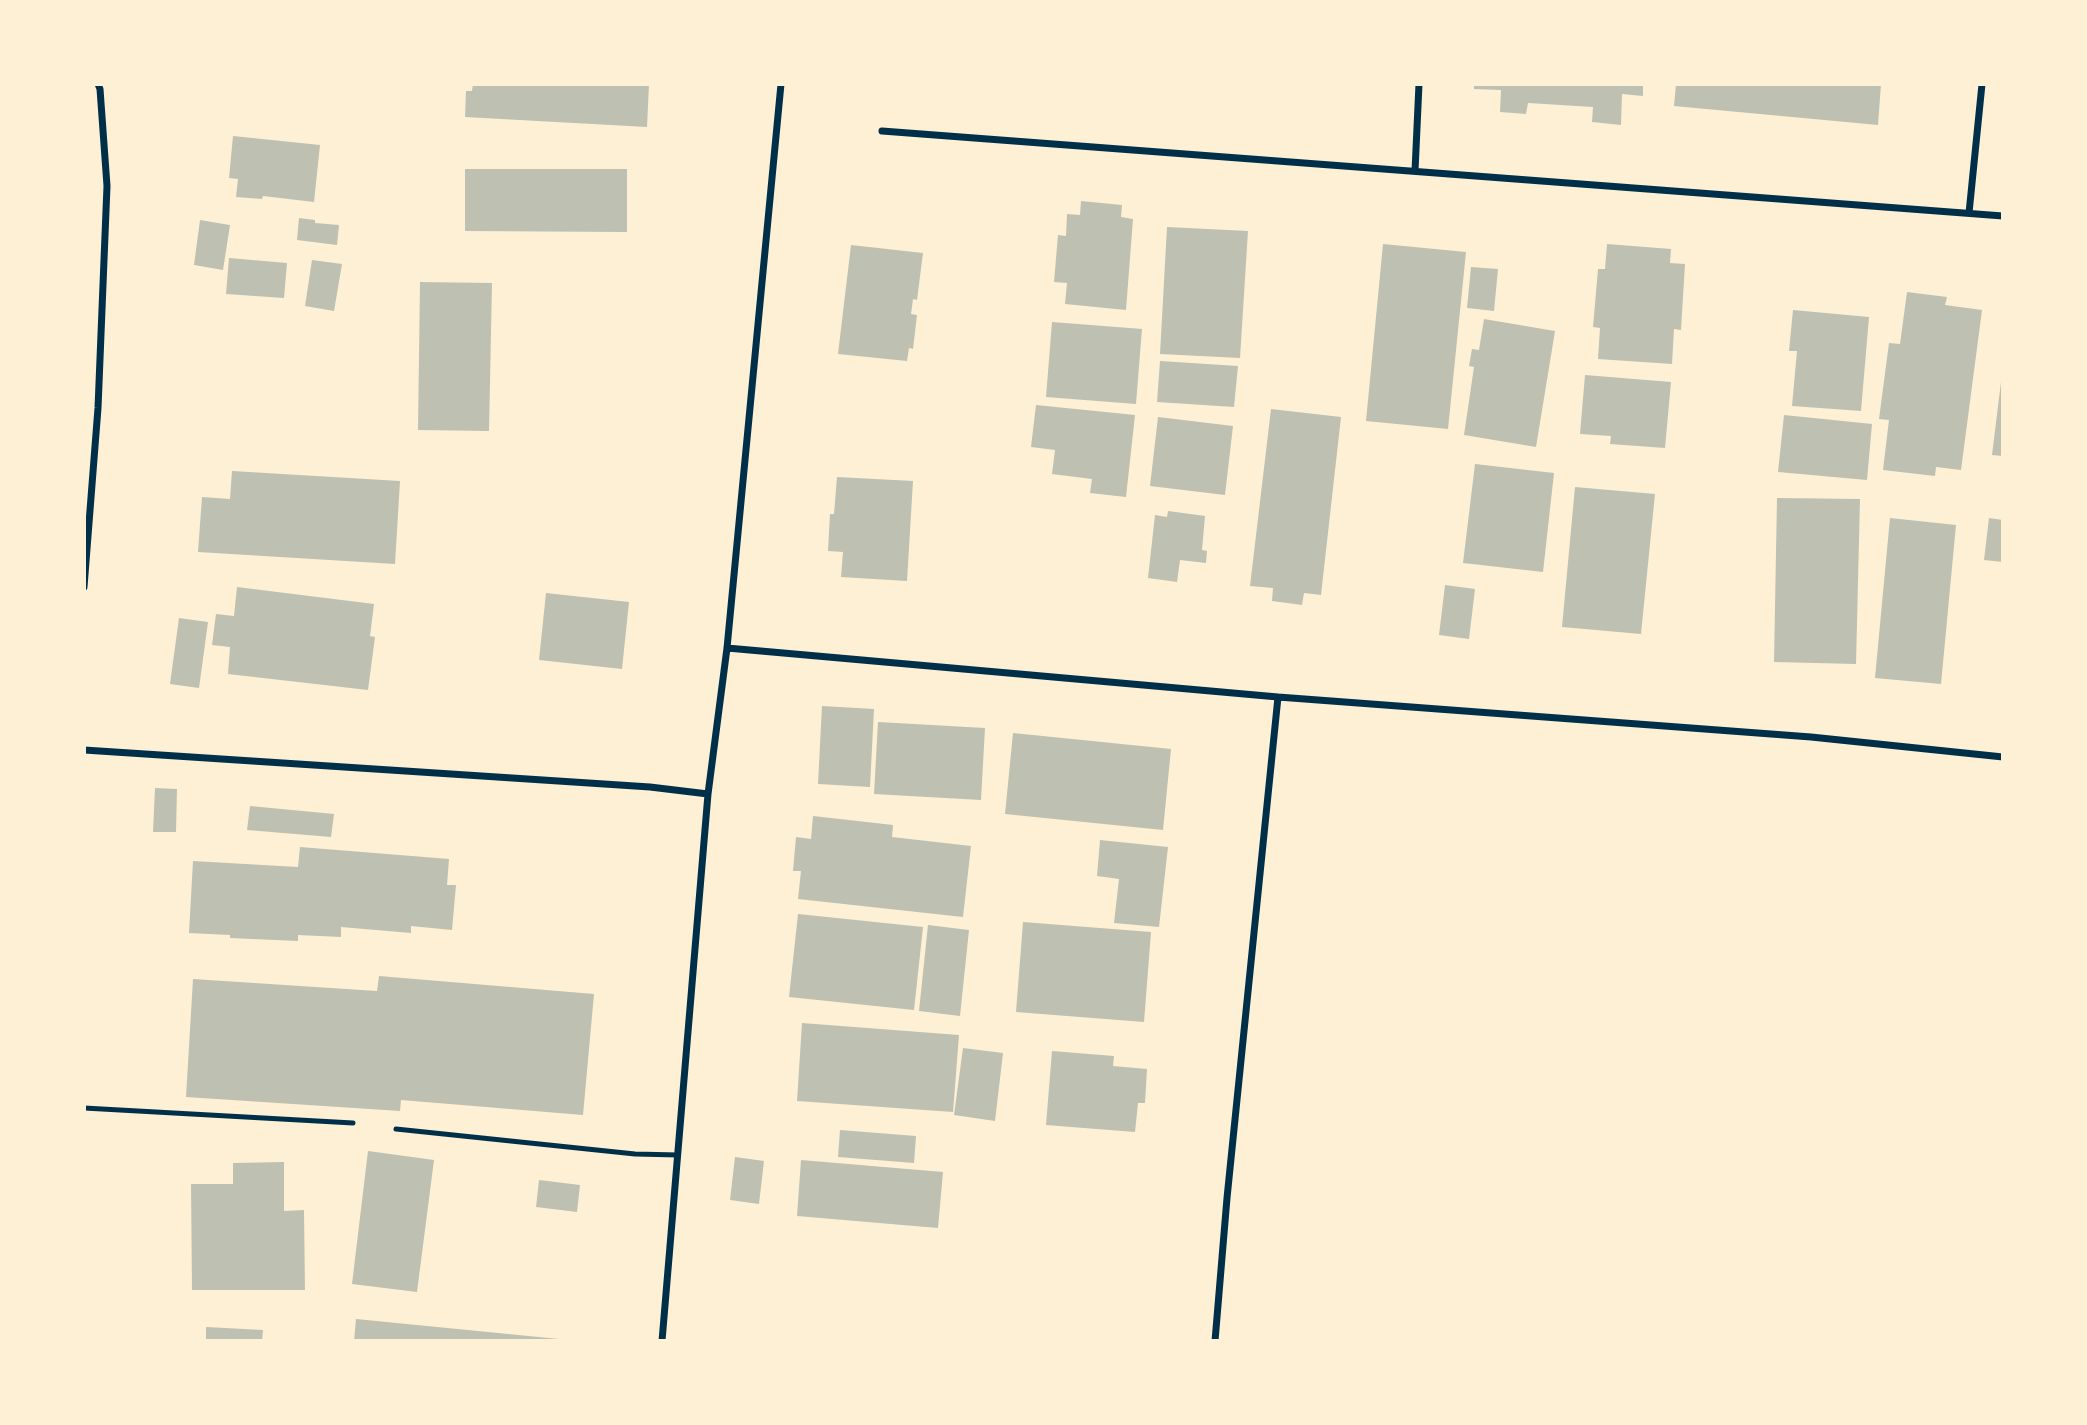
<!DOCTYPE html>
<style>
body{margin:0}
#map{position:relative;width:2087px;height:1425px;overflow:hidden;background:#fdf0d5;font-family:"Roboto Serif",serif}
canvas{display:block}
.frame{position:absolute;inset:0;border:86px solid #fdf0d5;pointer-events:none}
</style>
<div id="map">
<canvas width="2087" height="1425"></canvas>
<div class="frame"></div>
</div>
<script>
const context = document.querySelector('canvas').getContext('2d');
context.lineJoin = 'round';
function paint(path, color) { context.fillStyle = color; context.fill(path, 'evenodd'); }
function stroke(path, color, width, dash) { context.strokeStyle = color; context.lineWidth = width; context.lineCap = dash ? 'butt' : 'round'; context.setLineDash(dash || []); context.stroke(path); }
paint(new Path2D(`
 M473 84H649L647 127 465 117 466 91H472Z
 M1474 84H1643V96L1622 94 1621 125 1592 122 1593 107 1528 103 1526 114 1500 112 1501 90 1474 89Z
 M1676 84H1881L1878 125 1674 106Z
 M233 136 320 145 314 202 263 196 262 199 236 197 238 179 229 178Z
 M465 169H627V232L465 231Z
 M1081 201 1122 205 1121 217 1133 219 1126 310 1065 304 1067 283 1054 282 1058 235 1066 236 1067 214 1080 215Z
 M299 218 315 220V223L339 225 337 245 297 240Z
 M200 220 230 225 223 270 194 265Z
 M1167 227 1248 231 1240 358 1160 354Z
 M1383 244 1466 252 1448 429 1366 421Z
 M1607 244 1671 249 1670 263 1685 264 1681 330 1674 329 1672 364 1598 359 1600 328 1593 327 1598 269H1605Z
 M851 245 923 253 917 300 913 299 911 314 917 315 913 349 909 348 907 361 838 354Z
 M229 258 287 263 284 298 226 294Z
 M312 260 342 264 334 311 305 306Z
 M1471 267 1498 269 1494 311 1467 308Z
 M420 282 492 283 489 431 418 430Z
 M1907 292 1947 297 1945 305 1982 310 1961 470 1936 467 1935 476 1883 470 1889 420 1879 419 1889 343 1900 344Z
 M1793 310 1869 317 1861 411 1792 406 1797 351H1789Z
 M1484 319 1555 331 1536 447 1464 435 1474 367 1469 366 1472 349 1479 350Z
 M1052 322 1142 329 1136 404 1046 397Z
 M1160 361 1238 366 1234 407 1157 402Z
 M1585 375 1671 382 1665 448 1610 444 1611 436 1580 434Z
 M2001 382H2003V456L1992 455Z
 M1036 405 1135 415 1126 497 1090 493 1092 479 1052 474 1055 450 1031 447Z
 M1271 409 1341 417 1321 595 1304 593 1302 605 1272 601 1273 588 1250 586Z
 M1784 415 1872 424 1867 480 1778 472Z
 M1158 417 1233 426 1225 495 1150 486Z
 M1475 464 1554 473 1543 572 1463 563Z
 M232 471 400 481 395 564 198 552 202 497 230 499Z
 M837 477 913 481 907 581 841 577 843 552 828 551 830 514H834Z
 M1575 487 1655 494 1641 634 1562 627Z
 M1777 498 1860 499 1856 664 1774 662Z
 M1168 511 1205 516 1202 550 1207 551 1206 563 1180 560 1177 582 1148 578 1155 515 1167 517Z
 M1890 518 1956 525 1941 684 1875 678Z
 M1989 518 2003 520V562L1984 560Z
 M1445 585 1475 589 1469 639 1439 635Z
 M237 587 374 604 370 636 375 637 368 690 228 674 230 647 212 645 216 614 234 616Z
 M546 593 629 602 622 669 539 660Z
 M179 618 208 622 199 688 170 684Z
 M822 706 874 709 870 787 818 784Z
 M878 722 985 728 981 800 874 794Z
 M1013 733 1171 749 1163 830 1005 814Z
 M155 788 177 789 176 832H153Z
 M250 806 334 814 331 837 247 830Z
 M813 816 893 825 892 837 971 846 963 917 798 899 801 871H793L796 837 811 839Z
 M1100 840 1168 847 1159 927 1114 923 1119 879 1097 876Z
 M300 847 449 859 447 885H456L452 930 411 926V933L341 927V937L298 935V941L230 938V935L189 933 193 861 298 867Z
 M798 914 923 927 914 1010 789 997Z
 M1023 922 1151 932 1144 1022 1016 1012Z
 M928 925 969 930 960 1016 919 1011Z
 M379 976 594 994 583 1115 401 1100 400 1111 186 1097 193 979 377 991Z
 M802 1023 959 1035 953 1112 797 1101Z
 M963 1048 1003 1053 995 1121 954 1115Z
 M1052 1051 1114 1056 1113 1066 1147 1069 1145 1103H1138L1135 1132 1046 1125Z
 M840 1130 916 1136 914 1163 838 1157Z
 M368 1151 434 1160 417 1292 352 1284Z
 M735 1157 764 1161 759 1204 730 1200Z
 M801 1160 943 1172 938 1228 797 1216Z
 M284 1162V1211L304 1210 305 1290H192L191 1184H233V1163Z
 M539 1180 580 1185 577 1212 536 1207Z
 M356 1319 559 1339V1341H354Z
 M206 1327 263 1330 262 1341H206Z`), '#bec0b2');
stroke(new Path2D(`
 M84 1108 353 1123
 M396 1129 635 1154 678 1155`), '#003049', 5);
stroke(new Path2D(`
 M882 131 2003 216
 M1415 171 1419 84
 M1969 213 1982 84
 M84 587 98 408 107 186 100 89 98 84
 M727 648 1278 697 1811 737 2003 757
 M84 750 650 787 708 794
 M662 1341 708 794 727 648 781 84
 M1215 1341 1227 1198 1278 697`), '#003049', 7);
</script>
